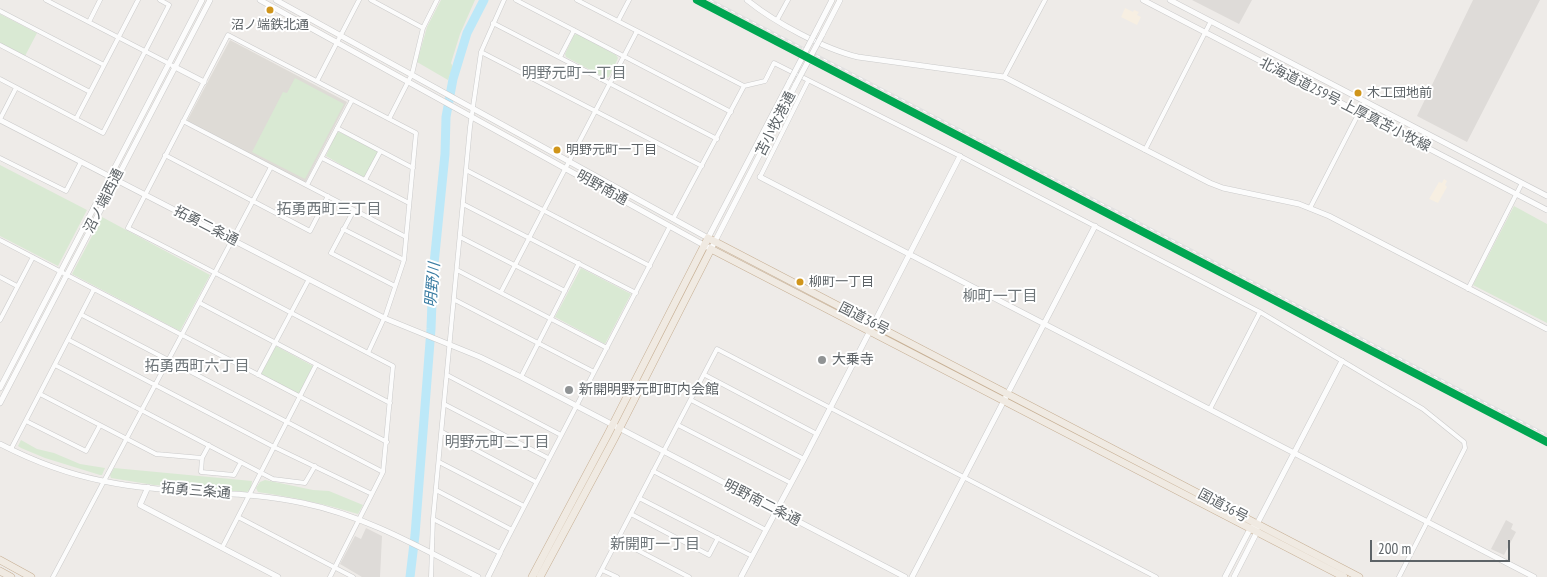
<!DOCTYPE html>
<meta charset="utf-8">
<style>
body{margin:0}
#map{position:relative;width:1547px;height:577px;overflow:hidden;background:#eeebe8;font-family:"PT Sans Narrow",sans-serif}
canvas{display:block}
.scale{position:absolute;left:1370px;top:540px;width:140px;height:22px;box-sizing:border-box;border:2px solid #5d6367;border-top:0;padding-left:6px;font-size:15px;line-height:18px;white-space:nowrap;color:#5d6367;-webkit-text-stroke:4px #fff;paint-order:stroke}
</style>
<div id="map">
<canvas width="1547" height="577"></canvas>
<div class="scale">200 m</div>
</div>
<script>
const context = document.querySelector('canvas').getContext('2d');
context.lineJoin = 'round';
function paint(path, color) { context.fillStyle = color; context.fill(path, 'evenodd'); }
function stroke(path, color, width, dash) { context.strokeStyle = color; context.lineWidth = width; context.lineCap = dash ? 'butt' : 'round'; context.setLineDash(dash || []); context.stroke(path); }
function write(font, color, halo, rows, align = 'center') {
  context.font = font + ' "PT Sans Narrow","Noto Sans JP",sans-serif'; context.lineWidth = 4; context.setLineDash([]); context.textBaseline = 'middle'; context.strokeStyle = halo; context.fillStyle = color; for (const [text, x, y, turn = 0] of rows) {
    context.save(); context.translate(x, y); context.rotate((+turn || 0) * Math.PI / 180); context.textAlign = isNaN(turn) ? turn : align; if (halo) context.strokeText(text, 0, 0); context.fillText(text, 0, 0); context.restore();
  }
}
paint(new Path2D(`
 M1125 8 1133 12 1134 10 1139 12 1137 15 1141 17 1137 25 1121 17Z
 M1444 179 1447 181 1445 185 1447 187 1438 203 1429 199 1439 182 1442 183Z`), '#f7efe2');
paint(new Path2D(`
 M1192 0H1252L1239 24Z
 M1473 0H1540L1467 142 1417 116Z
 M1506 520 1513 524 1511 529 1516 532 1504 555 1491 549Z
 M366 528 382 536 380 577H362L340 564 355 536 361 539Z`), '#dedbd8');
paint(new Path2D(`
 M230 40 347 102 305 183 187 121Z`), '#dedbd6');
paint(new Path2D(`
 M441 0H475L460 34 451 63 453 67 448 80 417 62 427 27Z
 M0 14 37 33 25 56 0 43Z
 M577 34 616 55 618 58 609 77 605 78 566 57 565 54 574 35Z
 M295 78 344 104 305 179 252 152 283 92 287 93Z
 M339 132 377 151V154L365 177H362L326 156 336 133Z
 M0 165 87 210 58 266 0 236Z
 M1514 206 1547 224V323L1473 285Z
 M102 217 210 275 180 331 72 274Z
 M581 268 631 294 605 344 555 317Z
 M276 346 313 366 299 394 261 374Z
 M21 440 37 449 54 453 80 464 105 468 102 475H100L45 458 21 448 18 446Z
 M114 468 252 481 251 489 247 492 154 485 111 478 110 475Z
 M265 480 313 490 329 491 363 505 358 514C325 504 293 497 258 492L256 488 260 482Z`), '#d9e9d3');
stroke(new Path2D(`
 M410 577 415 535 431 329 433 274 445 154 446 117 453 79 467 33 484 0`), '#bce8f8', 9);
const street = new Path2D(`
 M46 0 168 63
 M371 0 423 28
 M516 0 731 112
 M577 0 744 86 765 81 774 63 960 156 1260 312 1423 409 1464 442 1465 448 1399 577
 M0 11 104 65
 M777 20 788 0
 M618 21 629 0
 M89 22 100 0
 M493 23 717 139
 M0 45 90 92
 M481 52 702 166
 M560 57 574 30
 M1004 77 1045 0
 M0 79 103 133 169 5 160 0
 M317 81 359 0
 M0 119 16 88
 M76 119 138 0
 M389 119 412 74 423 28 437 0
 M183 121 406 237
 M337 128 413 168
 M1145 150 1211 21
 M165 155 310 231 328 196
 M0 158 66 191 81 162
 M322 158 409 203
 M466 170 650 266
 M760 177 808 81
 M365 180 380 152
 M307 185 352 100
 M463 204 636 293
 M1310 208 1365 101
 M354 210 331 253 395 286
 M673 219 744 86
 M343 229 404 260
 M460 237 565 291
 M0 240 387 442
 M457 270 607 348
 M0 277 17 286
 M1468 289 1522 183
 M501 292 637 31
 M455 300 594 372
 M200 303 390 403
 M82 315 383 472
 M0 320 33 257
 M69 340 274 447 372 494
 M55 365 273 479 305 483 315 466
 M258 375 309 279
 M447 375 561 435
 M705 375 817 434
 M521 377 579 263
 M40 394 156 454 202 458
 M691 400 804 459
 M444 404 548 458
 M1210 409 1260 312
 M26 421 86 451 100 425
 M678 425 791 483
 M442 432 536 482
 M209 445 202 458 201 472 234 475 241 462
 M11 449 94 289
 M439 462 524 506
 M653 471 766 530
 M436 490 512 530
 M639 498 752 556
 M631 514 709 555 718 538
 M238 517 353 577
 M433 519 500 553 670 226
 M618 540 689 577
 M222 548 316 365
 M602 570 617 577
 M53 577 271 167
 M330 577 383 472 393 366C304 320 217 273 128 228L228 35 416 133 404 260 386 314 368 353
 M431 577 433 519 470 127 481 52 504 0
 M598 577 717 349 1156 577`);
const secondary = new Path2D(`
 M260 0 711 249 796 84
 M276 0 708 238 790 81
 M747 0C774 22 824 49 858 57L1004 77 1210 183 1223 188 1299 204 1329 216 1547 329
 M1143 0 1547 210
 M1170 0 1547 196
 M816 31 832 0
 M822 35 840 0
 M173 66 204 82
 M0 120 384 318 480 357 521 377 905 577
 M760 177 1534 577
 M0 388 202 0
 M0 403 210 0
 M0 444C33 461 67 474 103 481 169 495 238 489 303 503 366 516 421 548 478 577
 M148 487 140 505 278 577
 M488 577 500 553
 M741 577 804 459 960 156
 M912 577 1095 226
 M1225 577 1250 529 1252 527
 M1234 577 1257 532V524L1342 361`);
const highway = new Path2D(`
 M0 560 31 577
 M0 571 11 577
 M532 577 607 436 708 238 1359 577
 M540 577 614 439 711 249 1344 577`);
stroke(street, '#cacaca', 5);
stroke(secondary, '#cacaca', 6);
stroke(highway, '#c6af94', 8);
stroke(street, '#fcfcfc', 4);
stroke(secondary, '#fcfcfc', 5);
stroke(highway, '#f0eae2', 7);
const rail = new Path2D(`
 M710 0 1547 435`);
stroke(rail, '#e3e2e2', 3);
stroke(rail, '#fff', 1, [4]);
const secondaryBridge = new Path2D(`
 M790 81 816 31
 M796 84 822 35`);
stroke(secondaryBridge, '#cacaca', 6, []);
stroke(secondaryBridge, '#fcfcfc', 5);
stroke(new Path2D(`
 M697 0 1547 442`), '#00a651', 8);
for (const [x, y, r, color] of [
 [270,10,4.5,"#d0951a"],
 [1358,93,4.5,"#d0951a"],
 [557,150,4.5,"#d0951a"],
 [800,282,4.5,"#d0951a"],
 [822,360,5,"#909394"],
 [569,390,5,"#909394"]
]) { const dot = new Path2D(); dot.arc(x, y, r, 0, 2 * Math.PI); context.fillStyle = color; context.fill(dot); stroke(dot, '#fff', 2); }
write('13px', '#5d6367', '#fff', [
 ["沼ノ端鉄北通",270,25,"center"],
 ["木工団地前",1367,93],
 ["明野元町一丁目",566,150],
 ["柳町一丁目",809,282]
], 'left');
write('14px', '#5d6367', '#fff', [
 ["北海道道259号 上厚真苫小牧線",1345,105,27],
 ["苫小牧港通",776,124,-63],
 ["明野南通",602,188,29],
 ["沼ノ端西通",104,201,-63],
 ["拓勇二条通",206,226,27],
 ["国道36号",864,319,27],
 ["拓勇三条通",196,491,5],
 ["明野南二条通",762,503,27],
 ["国道36号",1223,506,28]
]);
write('14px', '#5d6367', '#fff', [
 ["大乗寺",832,360],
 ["新開明野元町町内会館",579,390]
], 'left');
write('15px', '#6e7579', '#fff', [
 ["明野元町一丁目",574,74],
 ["拓勇西町三丁目",329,210],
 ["柳町一丁目",1000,297],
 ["拓勇西町六丁目",197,367],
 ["明野元町二丁目",497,443],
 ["新開町一丁目",655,545]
]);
write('italic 15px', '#3b7da3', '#fff', [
 ["明野川",433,285,-85]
]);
</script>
